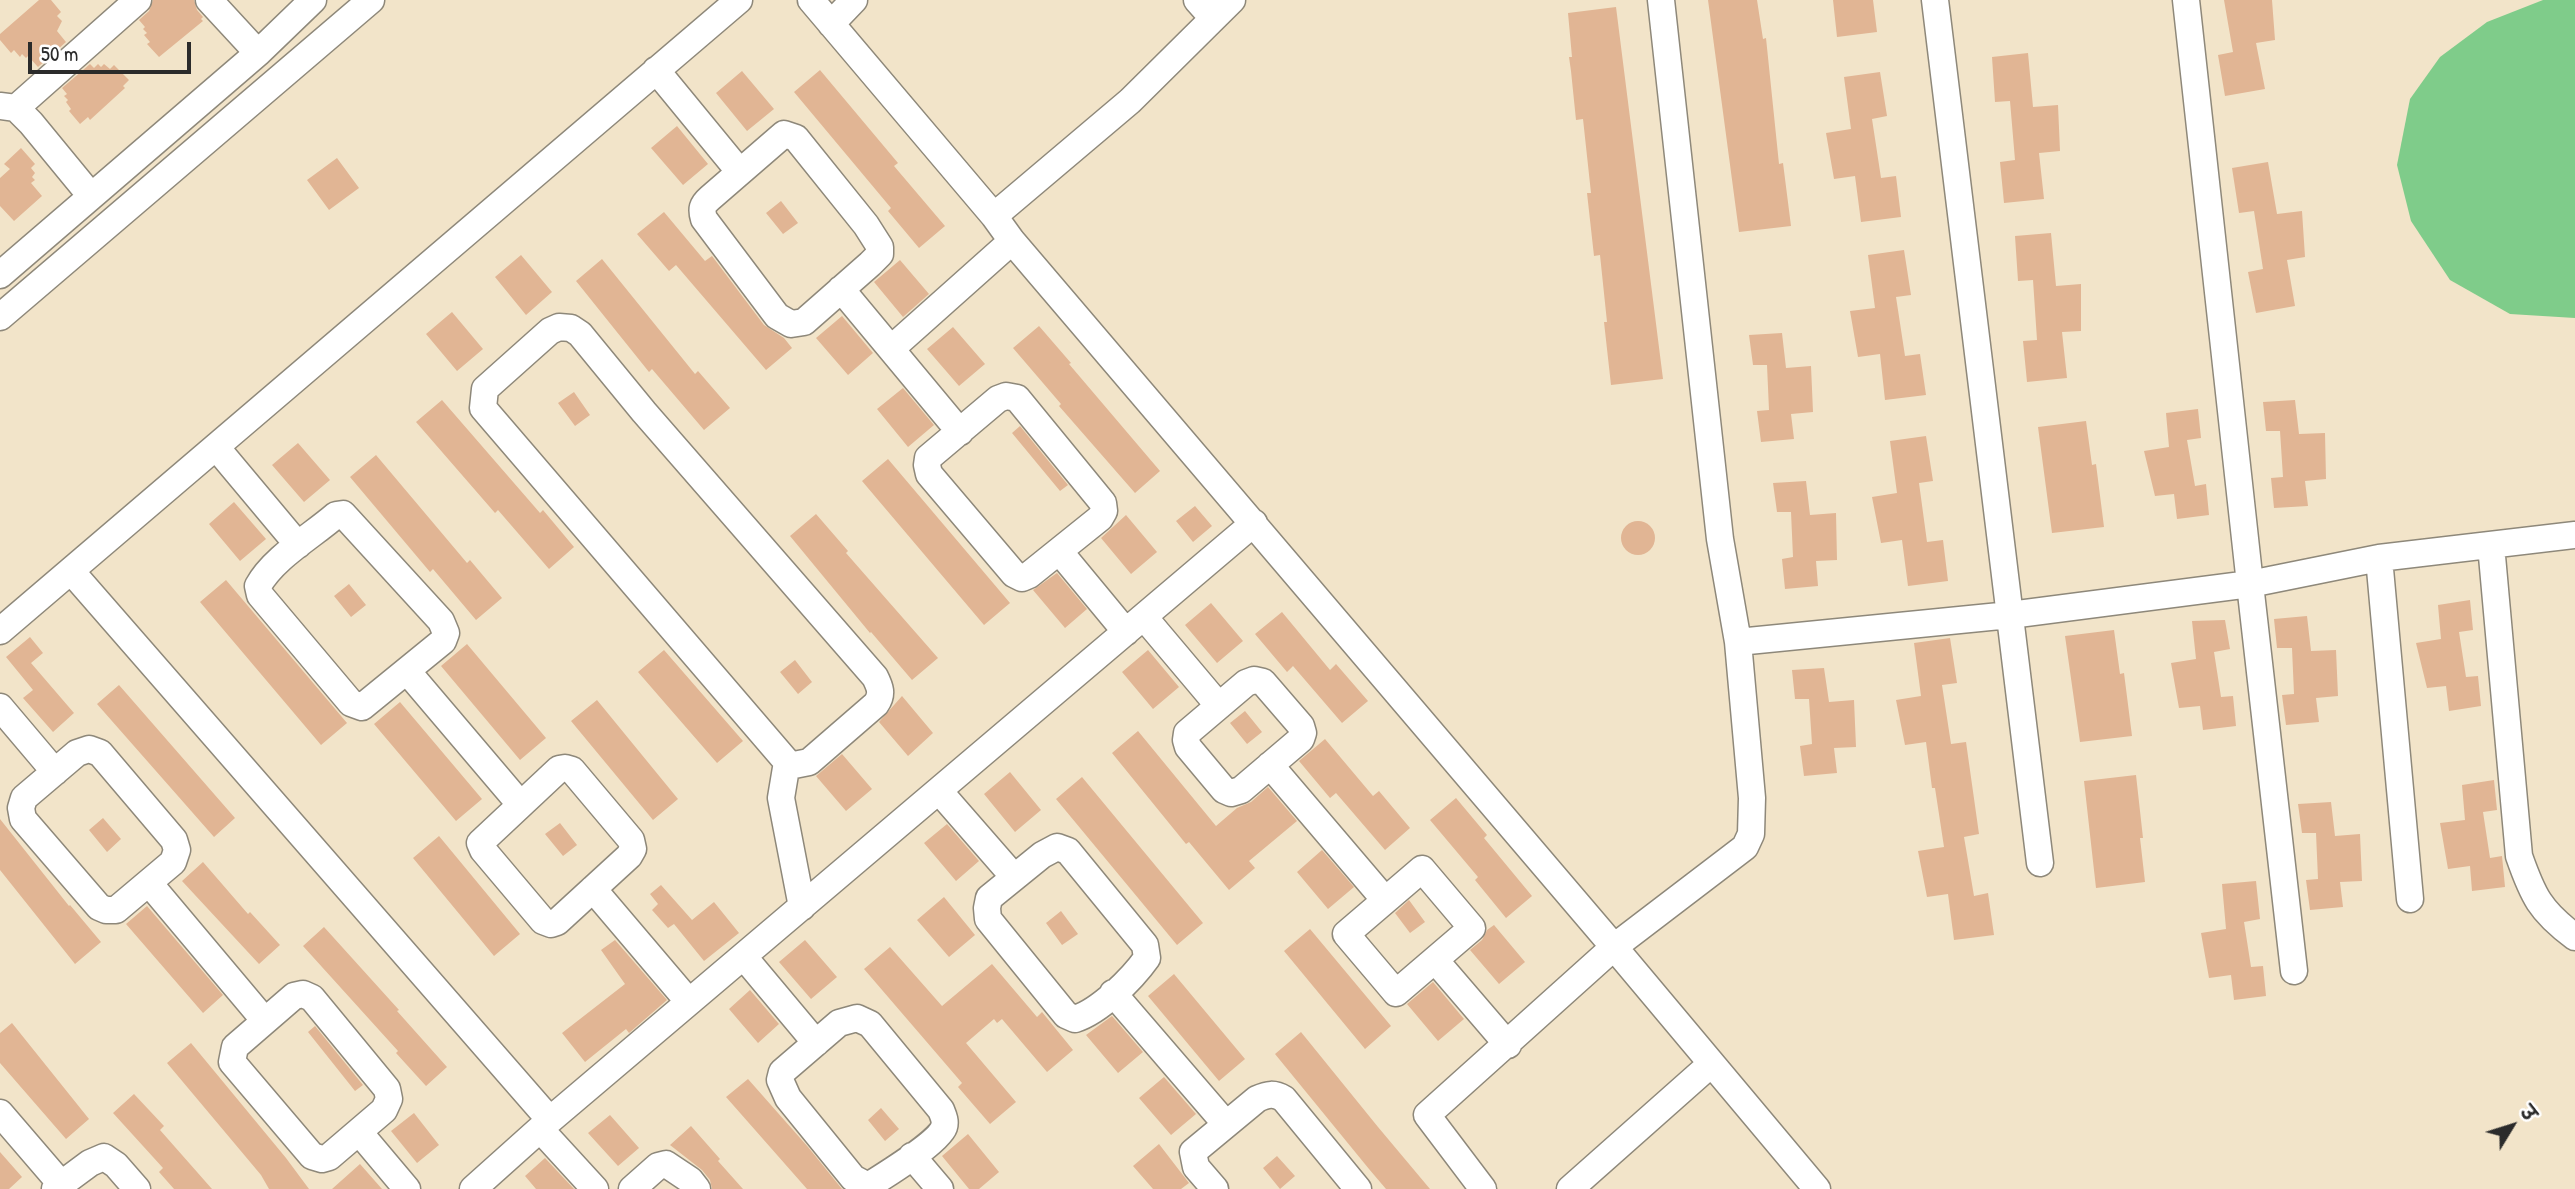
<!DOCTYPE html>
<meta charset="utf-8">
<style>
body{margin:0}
#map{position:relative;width:2575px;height:1189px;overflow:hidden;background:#f2e4c9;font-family:"Patrick Hand","Playpen Sans Deva",sans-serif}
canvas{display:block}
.north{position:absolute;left:2477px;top:1091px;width:70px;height:70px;-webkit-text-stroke:5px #fff;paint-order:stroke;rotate:52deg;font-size:19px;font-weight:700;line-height:28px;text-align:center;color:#2b2b2b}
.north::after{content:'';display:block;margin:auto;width:24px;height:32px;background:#2b2b2b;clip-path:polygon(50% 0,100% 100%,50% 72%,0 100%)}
.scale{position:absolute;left:28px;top:42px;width:163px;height:32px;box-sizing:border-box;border:4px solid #2b2b2b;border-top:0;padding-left:9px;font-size:21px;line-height:24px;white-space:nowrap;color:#2b2b2b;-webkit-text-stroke:5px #fff;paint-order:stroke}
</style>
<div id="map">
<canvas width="2575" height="1189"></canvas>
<div class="north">उ</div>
<div class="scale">50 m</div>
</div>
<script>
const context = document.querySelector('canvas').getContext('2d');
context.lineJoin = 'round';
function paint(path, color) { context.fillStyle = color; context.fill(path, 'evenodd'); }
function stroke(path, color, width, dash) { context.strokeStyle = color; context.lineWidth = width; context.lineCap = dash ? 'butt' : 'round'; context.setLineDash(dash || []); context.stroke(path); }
paint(new Path2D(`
 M2543 0H2575V318L2510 314 2450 280 2411 221 2397 165 2410 99 2440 57 2487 22Z`), '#7fcc8a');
paint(new Path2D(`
 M39 0H51L61 12 57 16 62 21 57 31 66 42 38 67 28 56 26 58 22 54 20 57 14 50 11 53 0 40V34Z
 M153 0H194L197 10 203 17 201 19 203 21 159 57 147 44 150 42 144 35 147 33 143 29 145 27 139 20 149 11Z
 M1708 0H1757L1763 39 1766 38 1779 164 1783 163 1791 226 1739 232Z
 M1833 0H1873L1877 32 1837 37Z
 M2224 0H2272L2275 40 2256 43 2265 89 2225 96 2218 55 2233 52Z
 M1616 7 1663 379 1611 385 1604 322H1607L1600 255 1594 256 1587 193H1591L1583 119 1576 120 1571 71 1569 57H1572L1568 13Z
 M2028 53 2033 107 2058 105 2060 151 2039 153 2044 199 2004 203 2000 162 2015 160 2010 101 1995 102 1992 57Z
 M90 64 94 68 98 64 101 67 104 64 110 69 114 65 129 80 123 86 125 88 90 120 88 117 80 124 69 111 71 109 66 102 68 100 64 96 67 94 62 88Z
 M820 70 898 163 894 166 945 226 919 248 888 211 891 208 794 92Z
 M742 71 774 109 747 131 716 93Z
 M1880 72 1887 116 1872 119 1881 178 1896 176 1901 217 1861 222 1855 176 1834 179 1826 133 1851 129 1844 77Z
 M677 126 708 164 683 185 651 148Z
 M21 148 35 164 31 168 35 173 32 177 35 180 31 183 42 196 14 221 0 206V178L10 169 4 164Z
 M337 158 359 188 329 210 307 180Z
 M2268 162 2277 214 2302 211 2305 257 2287 260 2295 306 2256 313 2248 272 2263 269 2254 211 2239 213 2232 168Z
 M781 201 798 223 783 234 766 213Z
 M664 212 705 261 712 256 764 325 784 338 792 348 766 370 676 265 669 271 637 234Z
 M2051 233 2056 286 2081 284V331L2062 332 2067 378 2027 382 2023 341 2037 340 2033 280 2018 281 2015 236Z
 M1904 250 1911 295 1896 297 1905 356 1920 354 1926 395 1885 400 1880 354 1858 357 1850 311 1875 308 1868 255Z
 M521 255 552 292 526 315 495 277Z
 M602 259 695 374 698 371 730 408 704 430 652 369 649 372 576 281Z
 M900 260 929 294 903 317 874 282Z
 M452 312 483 349 457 371 426 334Z
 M842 316 873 353 848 375 816 338Z
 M1039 326 1071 363 1069 364 1160 471 1135 493 1059 406 1061 404 1013 348Z
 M953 327 985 364 959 386 927 349Z
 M1782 333 1786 368 1811 366 1813 412 1791 414 1794 439 1761 442 1757 411 1769 410 1767 365H1753L1749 335Z
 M903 388 934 425 908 447 877 409Z
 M574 392 590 415 575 426 558 403Z
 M442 400 540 513 543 510 574 547 549 569 498 510 495 513 416 422Z
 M2295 400 2299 434 2325 433 2326 479 2305 481 2308 506 2274 508 2271 478 2283 477 2280 431H2266L2263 402Z
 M2198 409 2201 438 2187 440 2195 486 2206 484 2209 515 2177 519 2174 494 2155 496 2144 451 2169 447 2166 413Z
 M2086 421 2092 465 2096 464 2104 527 2052 533 2038 427Z
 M1020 426 1068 485 1060 491 1012 433Z
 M1926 436 1933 481 1919 483 1927 542 1943 540 1948 581 1908 586 1902 540 1881 543 1872 497 1897 493 1890 441Z
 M298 443 330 480 304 502 272 465Z
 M376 455 467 563 470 560 502 598 476 620 433 569 430 572 350 477Z
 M888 459 1010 603 984 625 862 481Z
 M1806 481 1810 515 1836 513 1837 560 1816 561 1818 586 1785 589 1782 559 1793 557 1791 512H1777L1773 483Z
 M234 502 266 539 240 561 209 524Z
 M1195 506 1212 526 1193 542 1176 521Z
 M816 514 848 551 846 553 938 658 912 680 871 632 870 633 790 536Z
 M1126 515 1157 552 1131 574 1101 538Z
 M1621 538a17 17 0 1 1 34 0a17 17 0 1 1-34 0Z
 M1057 573 1087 609 1065 628 1033 590Z
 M226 580 347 723 321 745 200 602Z
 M349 584 366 605 351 617 334 596Z
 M2470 600 2473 630 2459 632 2466 677 2478 676 2481 706 2449 711 2446 686 2427 688 2416 643 2441 639 2438 605Z
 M1211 603 1243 641 1217 663 1185 625Z
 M1282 612 1330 670 1336 664 1368 701 1342 723 1293 666 1287 672 1255 634Z
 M2307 616 2311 651 2336 650 2338 696 2316 698 2319 722 2286 725 2282 695 2294 694 2292 648H2277L2274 619Z
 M2225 620 2230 649 2214 652 2221 697 2233 696 2236 726 2203 730 2200 706 2179 708 2171 663 2196 659 2192 621Z
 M2114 630 2120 674 2124 673 2132 736 2080 742 2065 636Z
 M30 637 43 653 31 663 74 713 53 732 23 698 33 690 6 657Z
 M1950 638 1957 683 1942 685 1951 744 1966 742 1979 834 1964 837 1974 896 1988 893 1994 935 1954 940 1948 894 1927 897 1918 851 1944 847 1935 788H1932L1926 742 1905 745 1896 700 1921 696 1914 643Z
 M467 644 546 738 520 760 441 666Z
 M664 650 743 741 717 763 638 672Z
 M1148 650 1179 687 1153 709 1122 672Z
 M795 660 812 682 798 694 780 672Z
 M1824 668 1829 702 1854 700 1856 747 1834 748 1837 773 1804 776 1800 746 1812 744 1809 699H1795L1792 670Z
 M119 685 235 818 214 837 97 704Z
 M902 696 933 733 908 756 879 722Z
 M597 700 678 799 653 820 571 721Z
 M400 702 482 799 456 821 374 724Z
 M1245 711 1262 732 1247 744 1230 723Z
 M1138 731 1216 826 1237 808 1251 802 1268 787 1297 821 1249 861 1255 868 1229 890 1189 842 1186 844 1112 753Z
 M1325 739 1373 796 1379 791 1410 828 1385 850 1336 793 1330 798 1299 761Z
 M842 754 872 789 846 811 816 776Z
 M1010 772 1041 810 1015 832 984 794Z
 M2136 775 2143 838H2140L2145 882 2096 888 2084 781Z
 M1082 777 1203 923 1177 945 1056 799Z
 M2494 780 2497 810 2483 812 2490 858 2502 856 2505 887 2472 891 2470 866 2448 869 2440 823 2465 820 2462 785Z
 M1456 798 1487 835 1484 838 1532 896 1506 918 1475 880 1478 877 1430 820Z
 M2331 802 2335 836 2360 834 2362 881 2340 882 2343 907 2310 910 2306 880 2318 879 2316 833H2302L2298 804Z
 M103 818 121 839 107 852 89 830Z
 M0 819 69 906 70 905 101 942 75 964 0 870Z
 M560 823 577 845 563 856 545 834Z
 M947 824 979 861 956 881 924 843Z
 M439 836 520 934 494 956 413 858Z
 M1322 850 1354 887 1328 909 1297 872Z
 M203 862 248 914 250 912 280 945 259 964 182 881Z
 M2256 881 2260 919 2244 922 2251 967 2263 966 2266 996 2234 1000 2231 975 2209 978 2201 933 2226 929 2222 884Z
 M661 885 692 920 714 902 739 933 704 961 674 924 668 928 652 910 658 904 650 894Z
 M944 897 975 935 949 957 917 920Z
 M1409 900 1425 922 1410 933 1395 913Z
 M147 906 223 995 203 1013 126 924Z
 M1061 911 1078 934 1062 945 1046 923Z
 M1494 925 1525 962 1499 984 1470 950 1482 940 1487 930Z
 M324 927 399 1010 397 1011 447 1067 426 1086 396 1053 398 1051 303 946Z
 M1310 929 1391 1026 1365 1049 1284 951Z
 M615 940 667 1000 629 1033 626 1029 585 1062 562 1033 625 984 601 950Z
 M805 940 837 977 811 999 779 962Z
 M890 947 942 1006 992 964 1037 1017 1042 1012 1073 1050 1047 1072 1002 1019 997 1023 994 1019 966 1043 1016 1102 990 1124 958 1087 962 1083 864 969Z
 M1174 974 1245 1059 1219 1081 1148 996Z
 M1433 982 1464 1019 1438 1041 1407 1004Z
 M750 990 779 1024 758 1043 729 1009Z
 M1112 1016 1143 1052 1118 1073 1086 1035Z
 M12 1023 89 1119 66 1139 0 1063V1033Z
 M315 1026 363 1085 355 1091 308 1032Z
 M1301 1032 1378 1127 1430 1189H1386L1369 1169 1275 1054Z
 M191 1043 286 1158 309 1189H269L261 1175 167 1063Z
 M1164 1077 1196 1114 1171 1135 1139 1098Z
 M748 1079 808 1147 842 1189H807L726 1097Z
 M134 1094 164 1126 160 1130 212 1189H174L159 1172 163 1168 113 1113Z
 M881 1108 899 1129 885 1141 868 1120Z
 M414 1113 439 1145 417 1163 391 1131Z
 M610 1115 639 1148 618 1166 588 1133Z
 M691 1126 720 1159 718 1161 743 1189H712L710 1180 702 1170 670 1145Z
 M968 1134 999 1172 979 1189H969L942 1156Z
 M1159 1144 1189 1183 1181 1189H1153L1133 1166Z
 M0 1152 22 1177 9 1189H0Z
 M1277 1156 1295 1176 1280 1189 1263 1168Z
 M545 1158 574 1189H536L525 1176Z
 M360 1164 382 1189H332Z`), '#e1b594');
const minor = new Path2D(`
 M209 0 258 53
 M811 0 994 216 1012 241 1614 947 1817 1189
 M1197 0 1213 18
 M1935 0 2040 863
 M831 24 854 0
 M656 70 739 171
 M0 106 16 108 31 123 91 196
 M16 108 138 0
 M784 134 796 138 800 143 866 225 880 247V254L870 264 804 322 791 324 777 316 704 219C701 209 702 205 710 198Z
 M994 216 1130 101 1232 0
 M0 275 258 53 313 0
 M841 289 960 432
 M0 317 371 0
 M559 327 571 328 580 334 644 412 875 677C880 687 883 694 876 704L809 762 794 765 787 762 483 408 485 389 550 331Z
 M892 348 1012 241
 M1006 396 1017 398 1103 503 1104 511 1100 518 1029 575 1022 578 1014 574 929 474 927 465 928 458 998 399Z
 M216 447 298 545
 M343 514 441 621 446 633 443 641 362 707 351 703 260 595 258 586C273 558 312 536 336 515Z
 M2491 545 2519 856C2533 896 2540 911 2575 937
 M1059 551 1126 632
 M2379 558 2410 899
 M71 571 550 1120
 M1144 617 1219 706
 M0 631 739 0
 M1738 642 2010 615 2250 584 2186 0
 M407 671 520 804
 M1254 680 1263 682 1301 726 1303 733 1301 739 1241 790 1231 793 1224 790 1188 747 1186 740 1187 733 1246 683Z
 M0 707 55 772
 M89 749 100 753 174 840 177 850 173 862 116 910H106L99 907 23 819 21 808 24 798 77 753Z
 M787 762 781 798 802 907
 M1270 765 1385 900
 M565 768 572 770 631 840 633 849 629 856 557 922 551 924 543 921 483 850 480 843 559 769Z
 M939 791 1014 877
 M1057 847 1068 851 1145 945 1147 958C1132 979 1100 1011 1075 1019L1066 1015 988 919 987 908 989 898 1042 855Z
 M1422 869 1472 928 1396 993 1346 934Z
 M149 883 265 1021
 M593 889 689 1002
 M744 957 816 1043
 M1435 960 1508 1045
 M2294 971 2250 584 2379 558 2575 535
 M1113 993 1225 1123
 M303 994 312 998 387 1089 389 1099 384 1110 329 1157 322 1159 312 1156 232 1062 235 1047 294 996Z
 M857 1018 870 1024 941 1110C943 1115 946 1121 944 1127 939 1142 884 1176 868 1186L853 1178 788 1098 780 1080 782 1072 839 1023Z
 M0 1113 61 1184
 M540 1129 595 1189
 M359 1132 407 1189
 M912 1156 940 1189
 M55 1189 90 1163 104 1157 116 1165 137 1189
 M473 1189 550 1120 1254 523
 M632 1189 658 1166 666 1164 690 1180 697 1189
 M1215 1189 1196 1167 1193 1152 1257 1099C1268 1094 1274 1093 1284 1099L1358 1189
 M1483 1189 1427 1115 1614 947 1745 847 1751 834 1752 798 1738 642 1720 539 1661 0
 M1570 1189 1711 1064`);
stroke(minor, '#8e887a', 29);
stroke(minor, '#fff', 26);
</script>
